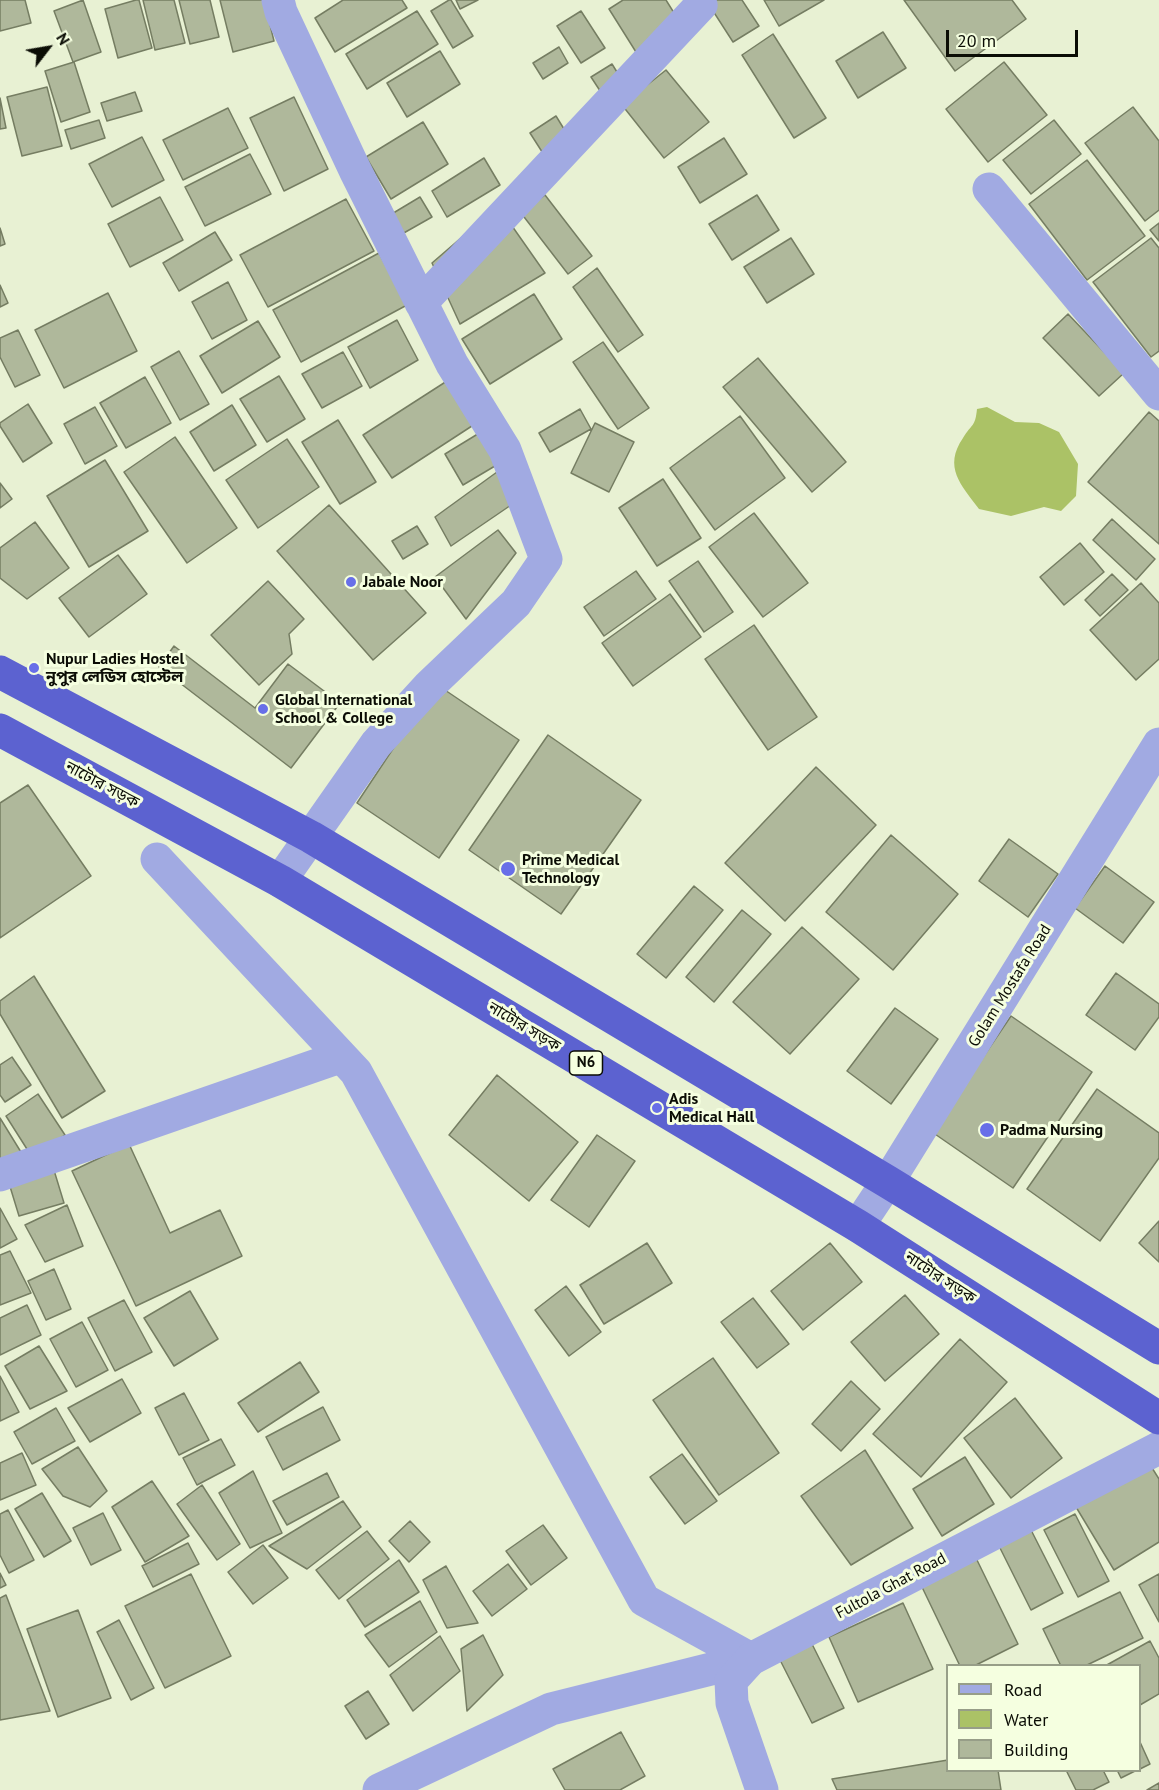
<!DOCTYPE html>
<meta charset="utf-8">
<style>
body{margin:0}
#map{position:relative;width:1159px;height:1790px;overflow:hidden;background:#e8f1d3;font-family:"PT Sans",sans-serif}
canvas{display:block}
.legend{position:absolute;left:946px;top:1664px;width:195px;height:108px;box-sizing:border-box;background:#f5ffe0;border:2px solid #979e88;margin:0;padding:8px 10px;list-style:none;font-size:18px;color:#0b0d05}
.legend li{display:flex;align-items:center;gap:12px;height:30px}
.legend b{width:30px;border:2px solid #979e88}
.north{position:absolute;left:18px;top:18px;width:60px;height:60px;-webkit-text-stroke:4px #f5ffe0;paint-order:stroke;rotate:59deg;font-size:16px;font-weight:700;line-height:24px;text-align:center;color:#0b0d05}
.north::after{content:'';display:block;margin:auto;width:21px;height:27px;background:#0b0d05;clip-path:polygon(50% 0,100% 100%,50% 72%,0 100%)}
.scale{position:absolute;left:946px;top:30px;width:132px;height:27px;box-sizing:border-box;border:3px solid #0b0d05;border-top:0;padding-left:8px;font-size:18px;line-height:21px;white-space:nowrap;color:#0b0d05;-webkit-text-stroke:4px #f5ffe0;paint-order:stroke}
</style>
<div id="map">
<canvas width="1159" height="1790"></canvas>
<ul class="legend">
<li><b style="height:8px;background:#a1aae2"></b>Road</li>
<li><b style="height:16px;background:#abc266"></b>Water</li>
<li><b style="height:16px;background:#afb89b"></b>Building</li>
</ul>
<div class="north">N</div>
<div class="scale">20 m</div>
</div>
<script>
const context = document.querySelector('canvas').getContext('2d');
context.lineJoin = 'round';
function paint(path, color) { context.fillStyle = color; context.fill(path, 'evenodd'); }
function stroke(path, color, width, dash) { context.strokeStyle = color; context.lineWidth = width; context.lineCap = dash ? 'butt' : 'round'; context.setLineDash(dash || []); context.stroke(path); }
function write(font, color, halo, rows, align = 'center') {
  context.font = font + ' "PT Sans","Noto Sans Bengali",sans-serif'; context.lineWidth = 6; context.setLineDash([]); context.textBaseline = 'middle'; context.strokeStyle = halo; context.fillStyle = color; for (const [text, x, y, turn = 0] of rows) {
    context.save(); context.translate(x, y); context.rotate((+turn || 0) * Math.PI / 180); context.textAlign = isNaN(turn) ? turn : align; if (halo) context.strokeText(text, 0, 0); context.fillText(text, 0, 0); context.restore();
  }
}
paint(new Path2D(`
 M987 407 1015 422 1039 423 1059 432 1078 464 1076 496 1061 511 1044 507 1011 516 979 509C961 485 943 467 963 438 972 423 975 428 977 409Z`), '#abc266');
const building = new Path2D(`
 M0 0H25L31 23 0 31Z
 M83 0 101 52 73 62 54 11Z
 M136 0H139L152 48 118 58 105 9Z
 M143 0H174L185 43 155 50Z
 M179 0H210L219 37 190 44Z
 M220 0H264L274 41 233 52Z
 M343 0H402L407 8 335 52 315 18Z
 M449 0H451L473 36 453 48 431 11Z
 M456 0H478L460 9Z
 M623 0H666L686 32 641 60 609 9Z
 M706 0H742L759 26 733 42Z
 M764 0H824L779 26Z
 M904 0H1012L1026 19 955 71Z
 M417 11 438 44 367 89 346 54Z
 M581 11 605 48 581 63 557 26Z
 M883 32 906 68 858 98 836 61Z
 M773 34 826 118 794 138 742 55Z
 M559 47 568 63 543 79 533 63Z
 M440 51 460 84 407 117 387 83Z
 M74 62 90 112 61 122 45 71Z
 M1004 62 1047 115 988 162 946 109Z
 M612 64 630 93 610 106 591 77Z
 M666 70 709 122 664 158 622 105Z
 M47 87 62 146 22 156 7 97Z
 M135 92 142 111 107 121 101 103Z
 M294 97 328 169 284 191 250 118Z
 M0 98 6 128 0 129Z
 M1133 107 1159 141V210L1145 221 1085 143Z
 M228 108 248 148 183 180 163 140Z
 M556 116 572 142 546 158 530 133Z
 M99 120 105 138 71 149 65 130Z
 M1054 120 1081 154 1031 194 1003 160Z
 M423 122 448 164 391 199 366 157Z
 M142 137 164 180 112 207 89 164Z
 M724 138 747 174 700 203 678 167Z
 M250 154 271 194 205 226 185 187Z
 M484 158 500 185 447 217 432 191Z
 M1087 160 1145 236 1087 280 1029 204Z
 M545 195 592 256 568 274 521 213Z
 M757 195 779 230 732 260 709 224Z
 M160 197 183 240 130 267 108 224Z
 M420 197 432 217 402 234 390 215Z
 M346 199 374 251 268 307 240 255Z
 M498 206 545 273 460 324 432 263Z
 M1159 223V241L1150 230Z
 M0 228 5 244 0 246Z
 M215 232 232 260 179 291 163 263Z
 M791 238 814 274 767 303 744 267Z
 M1151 238 1159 248V351L1151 357 1093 282Z
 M379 253 407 305 301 362 273 310Z
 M597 268 643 335 618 352 573 287Z
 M228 282 247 320 212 339 192 302Z
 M0 285 8 303 0 307Z
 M108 293 137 351 64 388 35 330Z
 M534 294 562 339 490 384 462 339Z
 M1068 314 1124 373 1099 396 1043 338Z
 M397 320 418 360 370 388 348 347Z
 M258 321 280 357 222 393 200 356Z
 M18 330 40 375 15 387 0 357V338Z
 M603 342 649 408 618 429 573 362Z
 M179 351 209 404 180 420 151 367Z
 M343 352 362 386 322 408 302 374Z
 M758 358 846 462 812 492 723 387Z
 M279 376 305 419 267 442 240 399Z
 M145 377 171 423 126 448 100 403Z
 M447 381 475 424 392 478 363 435Z
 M28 404 52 443 23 462 0 426V423Z
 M232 405 256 445 214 471 190 432Z
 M95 407 117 446 85 464 64 424Z
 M580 409 591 429 550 452 539 433Z
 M1149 412 1159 421V544L1088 482Z
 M740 416 785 478 715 530 670 468Z
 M338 420 376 482 340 504 302 442Z
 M595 423 634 442 609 492 571 473Z
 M481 432 500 463 463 485 445 454Z
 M175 437 237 528 187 563 124 472Z
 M287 439 319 487 258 528 226 480Z
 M105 460 148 531 89 567 47 496Z
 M497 472 514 503 451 546 435 517Z
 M663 479 701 538 657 566 619 508Z
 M0 483 12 499 0 508Z
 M329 505 426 613 373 660 277 551Z
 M754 513 808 583 763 617 709 547Z
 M1112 519 1155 559 1136 580 1093 540Z
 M35 522 69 568 27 599 0 578V548Z
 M417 526 428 544 403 559 392 541Z
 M498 530 516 553 466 619 435 577Z
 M1080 543 1104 572 1064 605 1040 577Z
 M118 555 147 594 89 637 59 598Z
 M698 561 733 612 704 632 669 581Z
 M636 571 656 599 604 636 584 607Z
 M1112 574 1128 590 1100 616 1085 600Z
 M268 581 304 619 289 634 292 654 259 685 211 635Z
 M1141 583 1159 603V659L1136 680 1090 630Z
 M670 594 701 637 633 686 602 643Z
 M754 625 817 717 768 750 705 659Z
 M174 646 255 708 288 664 340 703 291 768 159 667Z
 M436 684 519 740 439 858 357 803Z
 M548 735 641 800 561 914 469 850Z
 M816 767 876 825 785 921 725 863Z
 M28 785 91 876 0 938V803Z
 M891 835 958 894 893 970 826 912Z
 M1009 839 1058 874 1028 917 979 881Z
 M1105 866 1154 902 1123 943 1075 908Z
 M694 886 723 910 666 978 637 954Z
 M742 910 771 934 714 1002 686 977Z
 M802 927 859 979 790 1054 733 1002Z
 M1116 973 1159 1004V1017L1135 1050 1086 1015Z
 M34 976 105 1091 62 1118 0 1014V1001Z
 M895 1008 938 1039 891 1104 847 1071Z
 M1011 1016 1092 1072 1013 1188 932 1132Z
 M12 1057 31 1085 5 1102 0 1095V1065Z
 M497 1075 578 1142 529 1201 449 1135Z
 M1097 1089 1159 1133V1158L1100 1241 1027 1189Z
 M38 1094 65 1135 32 1157 6 1116Z
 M0 1118 24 1157 0 1168Z
 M597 1135 635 1161 589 1227 551 1200Z
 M129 1144 170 1233 220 1210 242 1256 136 1306 72 1171Z
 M53 1167 64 1203 19 1216 8 1180Z
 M67 1205 83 1246 45 1262 25 1225Z
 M0 1208 17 1239 0 1248Z
 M1159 1221V1262L1139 1243Z
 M647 1243 672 1283 604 1324 580 1285Z
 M830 1243 862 1282 803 1330 771 1291Z
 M10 1251 31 1293 0 1305V1255Z
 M54 1269 71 1309 46 1320 28 1281Z
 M566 1286 601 1332 569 1356 535 1310Z
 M190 1291 218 1339 174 1366 144 1318Z
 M905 1295 939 1334 885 1381 851 1342Z
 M753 1298 789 1344 757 1368 721 1322Z
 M124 1300 152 1352 115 1371 88 1318Z
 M27 1305 41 1335 0 1355V1318Z
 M82 1322 108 1370 76 1387 50 1339Z
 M960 1339 1007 1382 921 1477 873 1434Z
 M39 1346 67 1391 30 1409 5 1366Z
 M713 1358 779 1453 719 1495 653 1400Z
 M300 1362 319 1392 258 1432 238 1403Z
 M0 1376 19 1412 0 1421Z
 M122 1379 141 1413 90 1442 68 1408Z
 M851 1381 880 1409 841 1451 812 1424Z
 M184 1393 209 1440 179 1455 155 1408Z
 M1015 1398 1062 1458 1011 1498 964 1438Z
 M323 1407 340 1440 283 1470 266 1437Z
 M56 1408 75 1441 32 1464 14 1432Z
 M221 1439 235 1465 197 1485 183 1458Z
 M78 1447 107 1491 90 1507 63 1496 42 1469Z
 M865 1450 913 1528 851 1565 801 1496Z
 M22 1453 36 1485 0 1500V1463Z
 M682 1454 717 1501 685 1524 650 1477Z
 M965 1457 994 1504 942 1536 913 1489Z
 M1149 1463 1159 1479V1542L1114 1570 1076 1507Z
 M253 1471 282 1533 250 1548 219 1493Z
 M327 1473 339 1497 287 1525 273 1501Z
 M152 1481 189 1536 145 1562 112 1507Z
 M202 1485 240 1544 217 1560 177 1504Z
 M42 1493 71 1541 44 1557 15 1509Z
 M343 1501 361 1527 307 1569 269 1546Z
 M8 1510 34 1560 9 1573 0 1555V1514Z
 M103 1513 121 1550 91 1565 73 1528Z
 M1075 1514 1109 1581 1078 1597 1044 1530Z
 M410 1521 430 1542 409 1562 389 1541Z
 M543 1525 567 1558 531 1585 506 1551Z
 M1029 1526 1063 1593 1031 1610 997 1542Z
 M367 1531 389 1559 339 1599 316 1570Z
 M188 1543 199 1564 153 1587 142 1566Z
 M263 1545 288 1578 253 1604 228 1572Z
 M976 1558 1018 1644 974 1666H960L921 1585Z
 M399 1560 419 1592 365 1627 347 1600Z
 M508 1564 527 1589 492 1616 473 1591Z
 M446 1566 478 1623 447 1628 423 1580Z
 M0 1573 6 1585 0 1588Z
 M191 1574 231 1656 165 1688 125 1606Z
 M1159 1574V1622L1139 1585Z
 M1120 1592 1143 1638 1085 1666H1061L1043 1629Z
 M6 1595 50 1711 0 1720V1598Z
 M420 1601 437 1632 389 1667 365 1635Z
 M903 1603 933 1669 858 1702 829 1637Z
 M78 1610 111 1698 58 1717 27 1629Z
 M119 1620 154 1688 131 1700 97 1632Z
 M483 1635 503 1675 467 1711 461 1649Z
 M440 1636 460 1671 413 1711 390 1675Z
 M810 1640 844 1708 812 1723 778 1656Z
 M1150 1641 1159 1658V1694L1140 1705V1666H1105Z
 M368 1691 389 1724 366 1739 345 1706Z
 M621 1732 645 1776 620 1790H565L553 1769Z
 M1140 1742 1150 1764 1140 1769Z
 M948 1760V1770H998L1001 1790H837L832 1779Z
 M1066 1770H1103L1109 1782 1093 1790H1076Z
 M1117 1770H1137L1121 1778Z
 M1159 1783V1790H1147Z`);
paint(building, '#afb89b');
stroke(building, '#757d62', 1.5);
stroke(new Path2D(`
 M278 0 281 12 355 170 452 364 505 450 546 559 516 603 429 686 376 744 280 881
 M989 189 1159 394
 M421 303 701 5 699 0
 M157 859 356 1072 644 1600 751 1659
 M0 1175 340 1057
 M379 1790 551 1709 751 1659`), '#a1aae2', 33);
stroke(new Path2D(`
 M858 1226 894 1172 1159 744
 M762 1790 732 1703 731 1681 751 1659 1159 1448`), '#a1aae2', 33);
stroke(new Path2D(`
 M0 672 311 837 888 1182 1159 1348
 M0 730 280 881 858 1226 1159 1418`), '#5c62d0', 33);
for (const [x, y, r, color] of [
 [351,582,6,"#686fe8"],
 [34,668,6,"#686fe8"],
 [263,709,6,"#686fe8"],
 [508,869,8,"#686fe8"],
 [657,1108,6,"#686fe8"],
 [987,1130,8,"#686fe8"]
]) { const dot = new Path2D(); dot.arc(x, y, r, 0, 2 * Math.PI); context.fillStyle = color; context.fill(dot); stroke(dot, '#f5ffe0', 2); }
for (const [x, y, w] of [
 [586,1063,33]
]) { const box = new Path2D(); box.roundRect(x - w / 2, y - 12, w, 24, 4.5); context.fillStyle = '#f5ffe0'; context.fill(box); stroke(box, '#0b0d05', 1.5); }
write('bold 15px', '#0b0d05', null, [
 ["N6",586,1063]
]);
write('bold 16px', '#0b0d05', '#f5ffe0', [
 ["Jabale Noor",363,582],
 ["Nupur Ladies Hostel",46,659],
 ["নুপুর লেডিস হোস্টেল",46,677],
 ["Global International",275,700],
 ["School & College",275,718],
 ["Prime Medical",522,860],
 ["Technology",522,878],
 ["Adis",669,1099],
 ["Medical Hall",669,1117],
 ["Padma Nursing",1000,1130]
], 'left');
write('16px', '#0b0d05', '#f5ffe0', [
 ["নাটোর সড়ক",102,785,28],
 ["Golam Mostafa Road",1010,986,-58],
 ["নাটোর সড়ক",524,1027,31],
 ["নাটোর সড়ক",940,1278,33],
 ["Fultola Ghat Road",891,1586,-28]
]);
</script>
